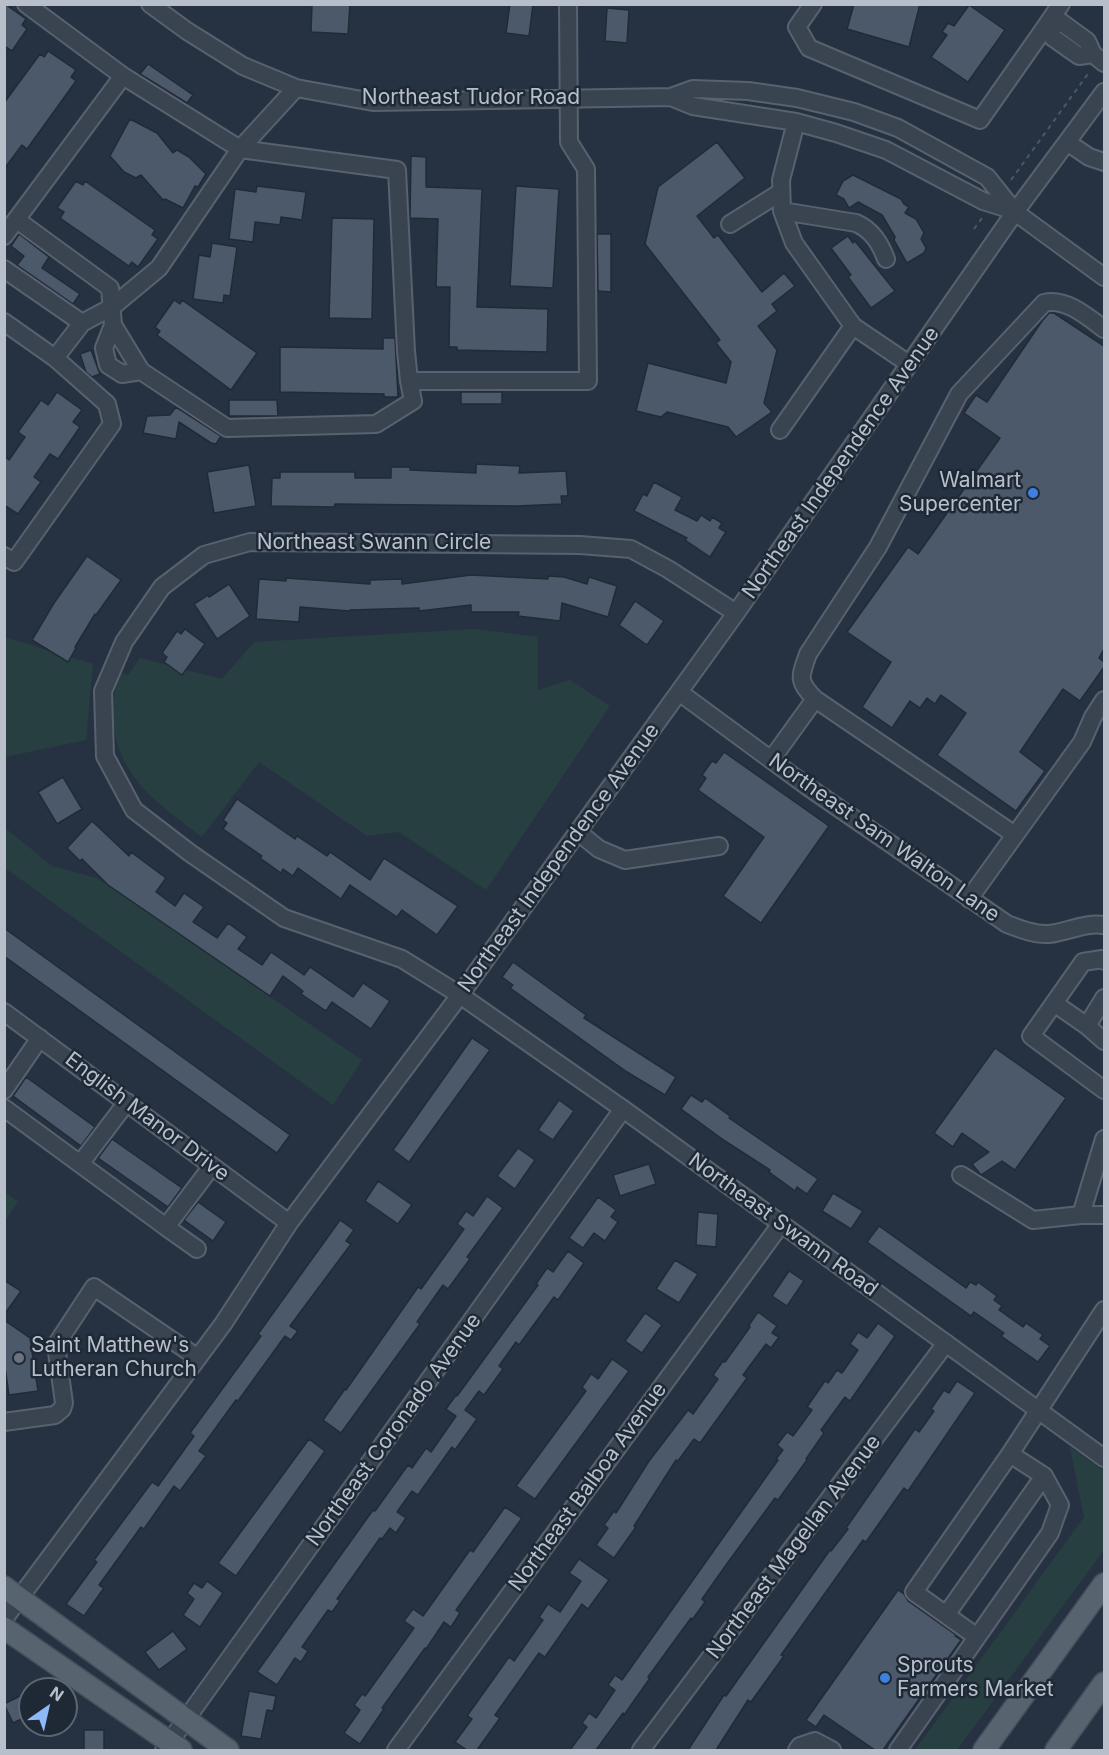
<!DOCTYPE html>
<style>
body{margin:0}
#map{position:relative;width:1109px;height:1755px;overflow:hidden;background:#263241;font-family:Inter,sans-serif}
canvas{display:block}
.frame{position:absolute;inset:0;border:6px solid #b7bfcb;pointer-events:none}
.north{position:absolute;left:18px;top:1677px;width:60px;height:60px;box-sizing:border-box;background:#1f2936;border:2px solid #5c6572;border-radius:50%;rotate:34deg;font-size:16px;font-weight:700;line-height:24px;text-align:center;color:#b7bfcb}
.north::after{content:'';display:block;margin:auto;width:21px;height:27px;background:#8eb8f8;clip-path:polygon(50% 0,100% 100%,50% 72%,0 100%)}
</style>
<div id="map">
<canvas width="1109" height="1755"></canvas>
<div class="frame"></div>
<div class="north">N</div>
</div>
<script>
const context = document.querySelector('canvas').getContext('2d');
context.lineJoin = 'round';
function paint(path, color) { context.fillStyle = color; context.fill(path, 'evenodd'); }
function stroke(path, color, width, dash) { context.strokeStyle = color; context.lineWidth = width; context.lineCap = dash ? 'butt' : 'round'; context.setLineDash(dash || []); context.stroke(path); }
function write(font, color, halo, rows, align = 'center') {
  context.font = font + ' Inter,sans-serif'; context.lineWidth = 5; context.setLineDash([]); context.textBaseline = 'middle'; context.strokeStyle = halo; context.fillStyle = color; for (const [text, x, y, turn = 0] of rows) {
    context.save(); context.translate(x, y); context.rotate((+turn || 0) * Math.PI / 180); context.textAlign = isNaN(turn) ? turn : align; if (halo) context.strokeText(text, 0, 0); context.fillText(text, 0, 0); context.restore();
  }
}
paint(new Path2D(`
 M475 629 538 637V690L570 680 610 706 486 890 399 832 367 836 259 762 202 837C156 802 113 775 113 709 113 697 116 684 118 672L128 675 140 658 222 679 254 642Z
 M4 637 93 664 86 740 5 757Z
 M4 827 52 866 97 878 362 1060 333 1105 5 868Z
 M5 1192 18 1202 5 1221Z
 M1070 1447 1104 1471V1550L957 1750H915L1084 1517Z`), '#283f42');
const building = new Path2D(`
 M5 4 26 19 22 25 27 29 12 51 4 46Z
 M312 4H350L348 34 311 32Z
 M510 4H533L529 36 506 33Z
 M854 4H920L909 47 847 29Z
 M969 5 1005 30 968 82 931 57 947 35 942 32 948 23 954 26Z
 M607 8 629 10 627 43 605 41Z
 M48 51 76 70 71 77 76 81 27 149 22 145 4 169V103L40 54 44 57Z
 M148 64 193 95 187 103 140 74Z
 M130 119 157 133 173 153 177 150 189 157 206 174 198 187 195 186 183 208 165 199 163 200 141 175 136 178 124 172 110 156Z
 M717 142 745 178 697 216 714 238 718 235 762 292 784 273 795 286 772 304 777 311 758 326 777 350 764 403 772 412 736 437 728 427 667 412 661 417 636 411 648 363 726 383 731 362 716 343 720 340 645 244 658 187Z
 M411 156 426 157V187L482 189 477 307 548 309 547 352 457 350V347H449L450 287H436L438 219 410 218Z
 M853 175 901 199 904 204 909 207 905 213 916 219 924 233 921 239 926 248 924 253 907 263 894 240 895 237 882 215 858 202 849 208 844 199 836 195 843 181Z
 M76 181 83 185 85 181 155 230 152 235 158 239 138 267 132 262 129 266 60 218 64 212 57 208Z
 M257 186 306 192 302 220 281 217 280 225 255 222 253 242 229 239 235 189 256 192Z
 M516 186 559 189 553 288 510 286Z
 M332 218 374 219 372 319 329 318Z
 M19 234 49 257 42 268 80 294 73 304 17 265 24 256 11 246Z
 M597 234H611V292L598 291Z
 M848 236 853 243 855 241 895 291 871 308 848 277 851 275 831 248Z
 M212 243 237 247 230 296 224 295 223 303 193 299 199 255 210 257Z
 M174 300 180 304 182 300 257 353 231 390 157 335 160 331 155 327Z
 M1049 313H1054L1104 346V649L1099 658 1104 662V667L1080 701 1063 689 1020 752 1045 771 1016 811 937 755 966 713 941 695 935 704 927 698 920 708 910 701 892 728 862 707 891 662 847 632 908 547 918 554 1000 438 964 413 976 395 987 402 1042 321Z
 M383 338H395L398 397H384V394L280 392V347L383 349Z
 M91 350 100 374 92 377 86 372 80 354Z
 M57 392 82 410 73 422 80 427 58 459 50 454 34 477 41 482 18 514 4 505V456L9 460 25 437 18 432 41 400 48 405Z
 M461 392H502V404H461Z
 M229 400H277L278 416H229Z
 M176 407 221 436 216 444 211 443 179 422 176 439 143 433 147 416 170 415Z
 M476 464 520 466 519 473 566 471 568 496H561L562 504 517 506 335 504 334 507 271 506 272 478H280V472H355V478H391V467H410V470L476 473Z
 M249 465 256 506 214 513 207 472Z
 M654 482 682 497 675 510 697 521 701 515 710 521 712 517 722 523 719 528 726 532 710 557 685 540 687 538 634 511 643 494 647 496Z
 M87 556 121 580 96 615 95 614 75 647 76 648 68 662 32 640 54 603Z
 M471 575 548 579V576L564 577 587 584 589 577 617 586 608 617 562 603 560 621 518 616 519 612H471V605L419 611V608L350 610 349 611 300 607 299 622 256 619 259 579 286 581V578L370 584V580L402 579V584Z
 M229 584 250 616 217 639 194 604 208 595 209 597Z
 M635 601 664 621 647 645 619 625Z
 M185 629 205 644 182 675 164 662 167 657 162 653 177 631 181 634Z
 M724 752 829 826 761 923 723 896 764 837 698 790 706 778 702 775 712 761 716 763Z
 M63 777 82 809 57 824 38 792Z
 M237 799 295 839 297 836 327 856 330 852 370 880 384 858 458 906 437 935 402 910 397 917 350 885 341 899 298 868 293 876 283 869 281 873 260 858 262 856 223 829 227 823 223 820Z
 M92 821 129 856 131 852 166 878 156 892 175 906 184 893 204 907 193 922 217 938 228 923 247 937 238 949 262 965 271 952 304 975 310 967 353 997 363 983 390 1001 371 1029 332 1002 326 1011 301 994 303 991 283 976 270 996 108 885 82 859 80 861 67 848Z
 M4 928 290 1135 277 1153 4 956Z
 M513 962 586 1015 584 1018 676 1077 665 1095 627 1072 510 988 513 985 502 977Z
 M472 1038 490 1050 409 1162 393 1150Z
 M995 1048 1066 1098 1015 1170 1002 1161 981 1175 972 1164 989 1152 962 1133 953 1147 934 1133Z
 M26 1077 95 1127 81 1146 13 1096Z
 M691 1095 702 1102 705 1098 730 1116 729 1118 818 1179 807 1194 797 1187 795 1191 769 1172 770 1170 725 1141 681 1109Z
 M559 1100 574 1111 553 1140 538 1130Z
 M112 1139 182 1188 168 1207 98 1158Z
 M518 1148 535 1160 515 1189 497 1176Z
 M649 1164 656 1184 620 1196 613 1175Z
 M378 1181 412 1205 398 1224 365 1201Z
 M833 1193 863 1211 851 1229 822 1211Z
 M487 1196 503 1208 467 1257 470 1259 448 1289 443 1285 417 1322 420 1324 341 1433 323 1420 345 1389 346 1390 418 1287 421 1289 464 1229 457 1224 466 1211 473 1216Z
 M598 1197 616 1210 611 1217 618 1222 605 1241 594 1233 583 1248 569 1238Z
 M198 1202 226 1222 213 1241 184 1220Z
 M698 1212 718 1214 716 1247 696 1245Z
 M340 1220 354 1230 346 1241 351 1244 290 1326 298 1331 291 1340 285 1336 238 1401 236 1400 199 1451 206 1456 180 1491 174 1486 144 1529 141 1527 99 1585 104 1588 84 1616 66 1604 97 1562 94 1560 152 1482 158 1486 194 1436 190 1433 261 1336 258 1334Z
 M879 1226 966 1288 970 1282 976 1285 978 1282 997 1296 994 1300 1002 1306 999 1310 1023 1327 1026 1323 1043 1335 1040 1339 1050 1346 1038 1362 1001 1336 1004 1333 974 1312 971 1316 867 1242Z
 M568 1251 584 1263 558 1300 554 1297 519 1345 516 1342 499 1366 503 1369 484 1395 479 1391 465 1410 477 1419 455 1450 452 1447 418 1495 412 1491 397 1512 406 1518 396 1533 390 1528 382 1539 380 1538 337 1599 340 1601 332 1612 328 1610 302 1647 308 1651 301 1662 295 1658 277 1685 257 1672 373 1510 375 1511 408 1465 412 1468 426 1448 431 1452 456 1416 446 1409 456 1395 457 1396 538 1285 536 1284 547 1268 553 1272Z
 M675 1260 698 1274 679 1303 656 1289Z
 M789 1271 804 1281 787 1306 772 1296Z
 M4 1280 21 1291 4 1315Z
 M758 1312 777 1326 772 1333 779 1337 771 1348 766 1344 743 1375 747 1378 700 1443 694 1439 678 1461 676 1460 634 1526 636 1527 614 1558 596 1545 608 1528 604 1525 614 1511 616 1513 649 1461 688 1410 693 1414 718 1379 713 1375 723 1361 725 1362 750 1327 749 1325Z
 M645 1313 662 1325 642 1353 625 1341Z
 M4 1320 30 1338 38 1391 9 1395 4 1360Z
 M878 1323 895 1336 850 1401 845 1397 821 1430 824 1433 806 1459 807 1460 778 1500 775 1498 726 1565 702 1599 705 1602 692 1620 691 1618 648 1677 650 1678 624 1715 623 1713 596 1750H570L587 1727 582 1723 589 1713 596 1718 615 1690 608 1685 615 1675 622 1680 778 1460 776 1459 783 1450 777 1445 787 1432 793 1436 812 1410 807 1407 825 1381 828 1383 837 1370 842 1373 858 1350 850 1344 858 1332 867 1338Z
 M612 1359 629 1371 535 1499 516 1486 586 1391 582 1387 591 1374 598 1379Z
 M957 1381 975 1393 908 1491 904 1488 866 1542 863 1540 781 1655 784 1656 751 1702 748 1700 716 1750H688L724 1695 726 1696 830 1550 831 1551 848 1529 846 1528 915 1429 919 1432 934 1411 931 1409 944 1390 949 1393Z
 M309 1439 325 1451 236 1576 218 1563Z
 M505 1507 522 1518 456 1610 460 1613 451 1627 444 1622 426 1649 425 1648 382 1708 384 1709 360 1744 344 1733 360 1710 354 1705 362 1694 365 1696 414 1628 404 1621 413 1609 423 1616 470 1550 473 1552Z
 M579 1559 609 1580 588 1609 582 1604 545 1657 539 1653 495 1715 500 1718 477 1750H467L455 1742 472 1719 467 1716 509 1657 514 1661 543 1620 539 1617 548 1604 560 1612 581 1581 569 1573Z
 M207 1581 223 1593 200 1627 183 1615 194 1599 187 1593 194 1583 202 1588Z
 M898 1590 904 1594 908 1601 956 1635 955 1636 961 1640 883 1750H875L824 1715 816 1727 806 1720Z
 M173 1631 187 1649 159 1670 145 1652Z
 M30 1691V1715L13 1723 4 1704Z
 M249 1691 276 1696 273 1711 267 1710 261 1739 241 1736Z
 M84 1730H104V1750H84Z`);
paint(building, '#4c596a');
stroke(building, '#212b38', 1.5);
const minor = new Path2D(`
 M26 4 123 76 240 149 397 170 406 351 409 381
 M150 4 187 31 243 66 296 88 373 102 671 97 693 89 748 91 797 98 854 112 898 128 987 177 1015 212 1104 277
 M813 4 797 27 809 48 980 120 1046 26
 M1049 27 1046 26 1061 4
 M1093 54 1079 56 1052 37 1050 28 1061 22 1087 41 1093 54 1104 63
 M671 97 693 106 796 122 836 133 886 150 983 201 1015 211
 M796 122 781 180 782 211 794 243 853 326 909 364
 M1067 142 1089 157 1104 162
 M782 211 856 223C872 230 880 243 886 259
 M17 220 110 288 113 325 104 348 108 365 122 374 141 371
 M730 224 781 192
 M4 236 123 76
 M4 269 82 323 55 358
 M4 322 55 358 107 404 112 424 14 562 4 556
 M82 323 112 307 159 268 240 149 296 88
 M113 325 141 371 227 428 376 424 413 401 409 381H588L586 169 569 142 568 4
 M780 430 853 326
 M736 613 668 569 631 549 580 545 250 542 204 555 162 587 124 642 103 691 105 756 134 810 190 853 284 918 402 959 460 995 623 1109 1104 1458
 M679 692 808 787 1007 924C1020 929 1035 935 1049 934 1068 932 1085 922 1104 925
 M815 699 1015 835
 M771 760 815 699C797 681 800 677 808 654L878 547 959 394 1044 303C1065 297 1088 317 1104 329
 M578 832 599 849 625 860 719 846
 M969 899 1082 742 1093 717 1104 700
 M1104 961 1102 959 1083 962 1031 1036 1104 1090
 M1104 998 1087 1026 1104 1041
 M1054 1003 1087 1026
 M4 1012 289 1223
 M4 1090 40 1038
 M4 1108 166 1227 212 1166
 M80 1164 127 1102
 M961 1175 1033 1220 1081 1215 1104 1139
 M1081 1215H1104
 M166 1227 197 1249
 M4 1422 55 1415 62 1409 64 1403 56 1345 94 1287 198 1358
 M946 1615 1044 1476
 M4 1619 223 1324 289 1223 460 995 736 613 1015 212 1104 92
 M977 1637 914 1592 1010 1454
 M164 1750 623 1109
 M396 1750 781 1224
 M641 1750 946 1343
 M797 1750 800 1746 815 1741 832 1750
 M898 1750 1050 1533 1060 1505 1044 1476 1010 1454 1104 1310`);
const major = new Path2D(`
 M4 1587 228 1750
 M4 1628 181 1750
 M984 1750 1104 1584
 M1056 1750 1104 1683`);
stroke(minor, '#58626e', 20);
stroke(major, '#444d5a', 24);
stroke(new Path2D(`
 M1011 180 1090 71
 M974 229 982 218`), '#465c5f', 2, [4.5, 4.5]);
stroke(minor, '#3a4451', 16);
stroke(major, '#586370', 21);
for (const [x, y, r, color] of [
 [1033,493,6,"#3f7fe0"],
 [19,1358,6,"#6b7280"],
 [885,1678,6,"#3f7fe0"]
]) { const dot = new Path2D(); dot.arc(x, y, r, 0, 2 * Math.PI); context.fillStyle = color; context.fill(dot); stroke(dot, '#1f2936', 2); }
write('21px', '#b7bfcb', '#1f2936', [
 ["Northeast Tudor Road",471,98],
 ["Northeast Independence Avenue",841,463,-55],
 ["Northeast Swann Circle",374,543],
 ["Northeast Sam Walton Lane",884,838,35],
 ["Northeast Independence Avenue",559,858,-54],
 ["English Manor Drive",147,1117,37],
 ["Northeast Swann Road",783,1225,36],
 ["Northeast Coronado Avenue",394,1430,-54],
 ["Northeast Balboa Avenue",588,1487,-54],
 ["Northeast Magellan Avenue",794,1547,-53]
]);
write('21px', '#b7bfcb', '#1f2936', [
 ["Walmart",1021,481,"right"],
 ["Supercenter",1021,505,"right"],
 ["Saint Matthew's",31,1346],
 ["Lutheran Church",31,1370],
 ["Sprouts",897,1666],
 ["Farmers Market",897,1690]
], 'left');
</script>
